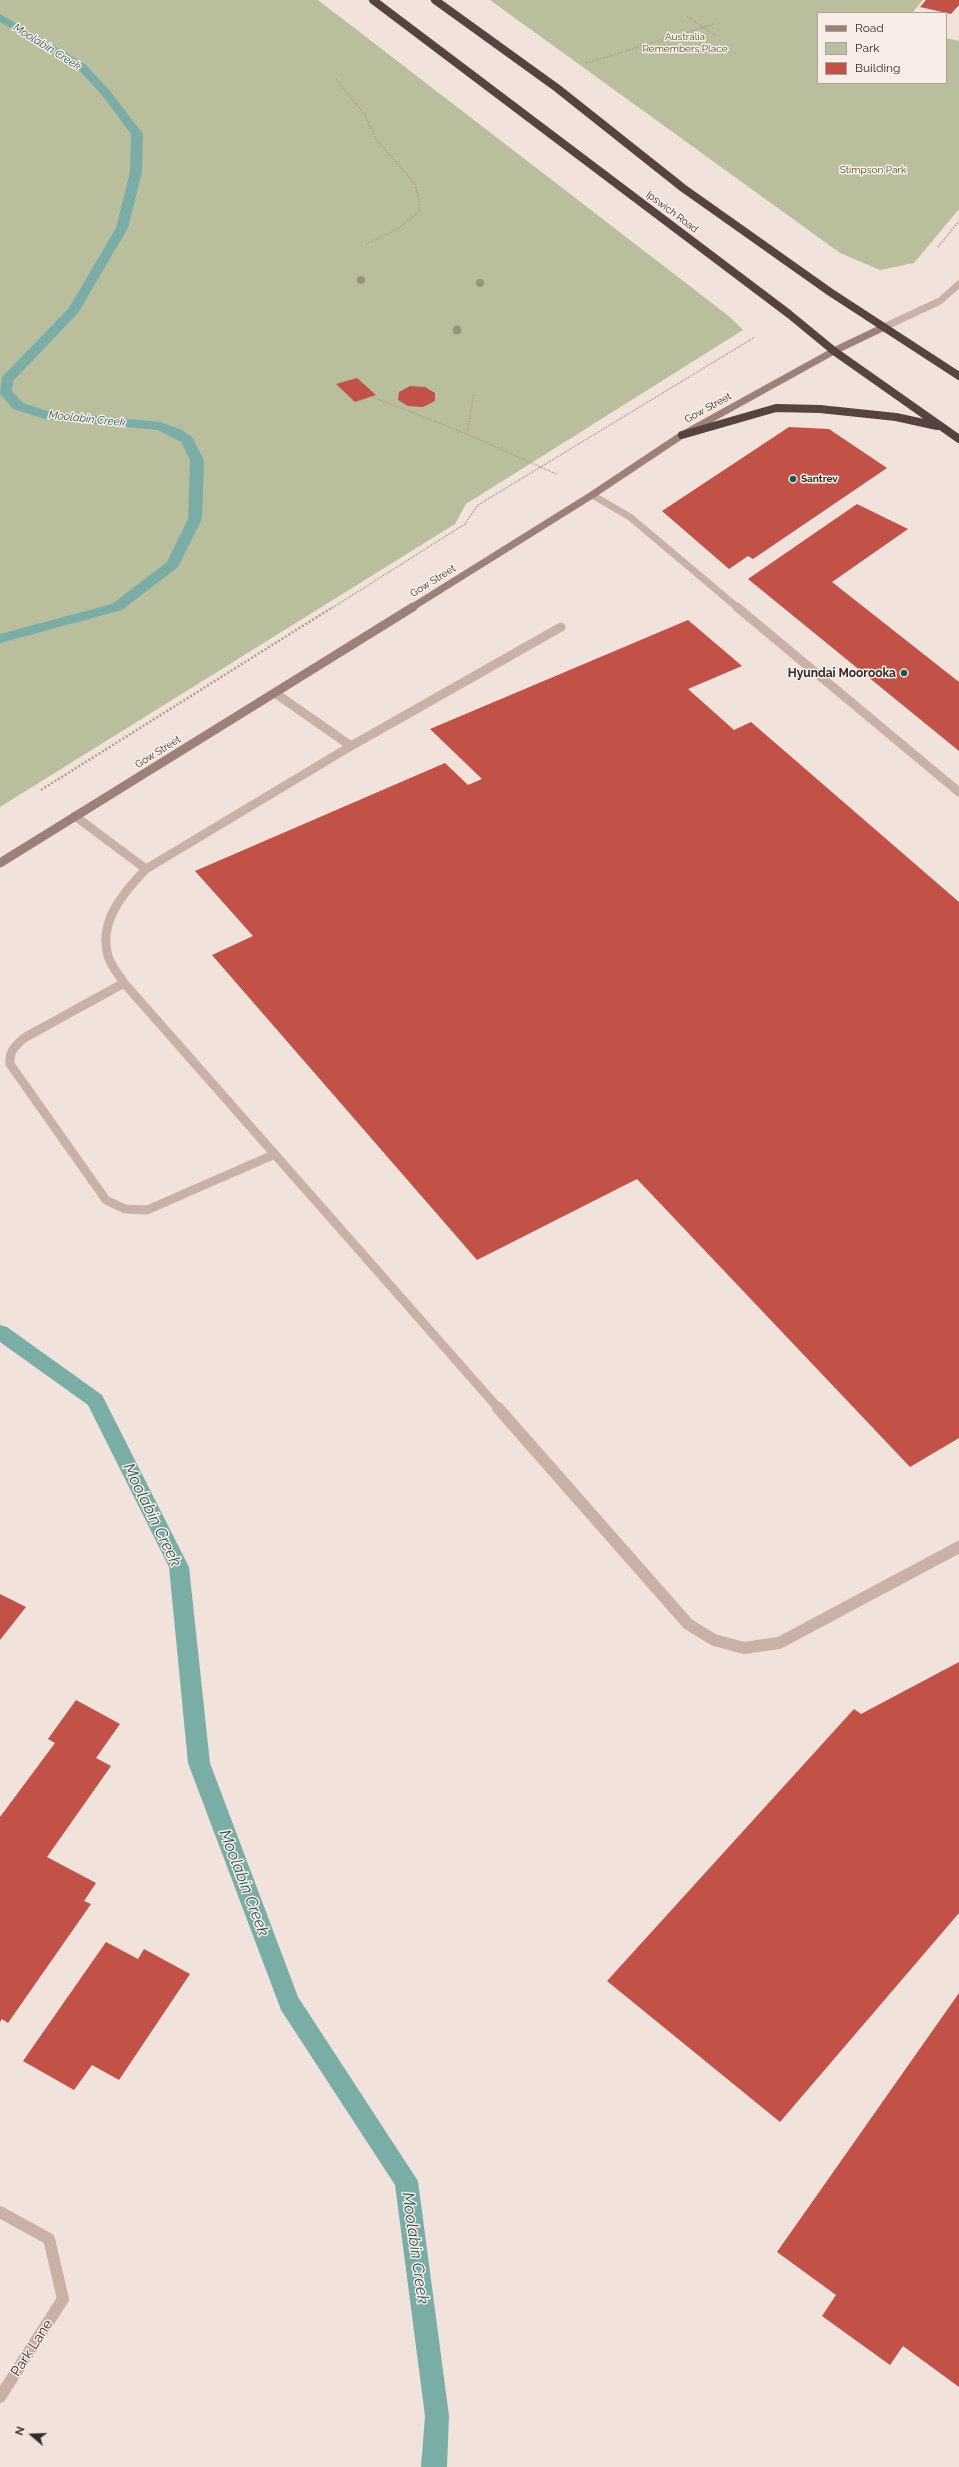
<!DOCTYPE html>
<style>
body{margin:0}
#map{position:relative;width:959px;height:2467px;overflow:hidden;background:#f1e3db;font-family:Raleway,sans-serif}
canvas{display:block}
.legend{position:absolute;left:817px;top:12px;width:130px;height:72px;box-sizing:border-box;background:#f9eee7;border:1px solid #aba09b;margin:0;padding:5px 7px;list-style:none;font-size:12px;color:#352a28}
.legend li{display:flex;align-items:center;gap:8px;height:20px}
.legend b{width:20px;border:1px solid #aba09b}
.north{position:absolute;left:12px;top:2415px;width:40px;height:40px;-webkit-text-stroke:3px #f9eee7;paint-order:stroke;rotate:289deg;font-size:11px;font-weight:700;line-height:16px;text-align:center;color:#352a28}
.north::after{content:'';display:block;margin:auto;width:14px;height:18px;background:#352a28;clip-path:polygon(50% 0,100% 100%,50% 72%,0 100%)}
</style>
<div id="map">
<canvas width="959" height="2467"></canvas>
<ul class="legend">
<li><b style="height:5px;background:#9c8079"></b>Road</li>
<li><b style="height:11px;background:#b9bf9c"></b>Park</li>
<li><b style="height:11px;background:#c25148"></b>Building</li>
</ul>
<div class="north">N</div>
</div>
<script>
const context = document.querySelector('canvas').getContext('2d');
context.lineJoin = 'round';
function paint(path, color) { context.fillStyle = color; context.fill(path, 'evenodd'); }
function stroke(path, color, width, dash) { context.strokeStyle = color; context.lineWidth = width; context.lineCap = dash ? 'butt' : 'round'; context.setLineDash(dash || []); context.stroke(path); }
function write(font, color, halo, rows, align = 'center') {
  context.font = font + ' Raleway,sans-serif'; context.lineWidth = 3; context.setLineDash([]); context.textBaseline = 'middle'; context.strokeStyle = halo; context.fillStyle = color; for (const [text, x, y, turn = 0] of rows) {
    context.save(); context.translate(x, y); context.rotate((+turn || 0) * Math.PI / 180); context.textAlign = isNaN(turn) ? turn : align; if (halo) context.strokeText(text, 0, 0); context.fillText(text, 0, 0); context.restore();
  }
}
paint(new Path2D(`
 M0 0H318L730 317 743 330 466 504 455 524 0 807Z
 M490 0H923L912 13H818V83H946V38L959 41V209L914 263 880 270 840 253Z`), '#b9bf9c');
paint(new Path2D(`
 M0 14 85 64 110 91 143 134 142 172 128 228 78 313 13 381 12 391 23 403 47 411 160 422 182 430 192 437 204 460 202 519 178 567 122 610 0 643V634L112 604 167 562 188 519 190 460 181 442 158 430 45 419 13 409 0 394 2 377 69 308 116 228 130 172 131 134 102 95 77 68 0 22Z
 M0 1325 7 1327 102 1395 189 1567 210 1763 298 1997 418 2181 449 2416 447 2467H421L425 2416 395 2185 281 2010 188 1763 169 1567 88 1405 0 1342Z`), '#7bada7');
paint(new Path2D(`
 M926 0H959V5L951 14 920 7Z
 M357 378 376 395 355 402 336 384Z
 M410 386 425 387 435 393V401L423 407 408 406 398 400 399 392Z
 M789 427 829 429 887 468 753 559 748 556 729 569 662 511Z
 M857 504 908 529 832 582 959 682V751L748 579Z
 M688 620 742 666 688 689 734 730 751 722 959 902V1438L910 1467 637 1179 477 1260 212 955 253 936 195 871 445 763 468 785 482 779 430 729Z
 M0 1594 26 1607 0 1640Z
 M959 1662V1913L780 2122 607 1981 854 1709 861 1714Z
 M76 1700 120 1724 96 1758 111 1766 47 1857 96 1883 84 1901 91 1904 8 2023 2 2019 0 2022V1817L55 1743 48 1739Z
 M106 1942 138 1959 144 1949 190 1974 119 2080 92 2065 74 2090 23 2061Z
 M959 1993V2387L903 2346 890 2365 822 2316 836 2295 777 2252Z`), '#c25148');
stroke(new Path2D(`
 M687 16 716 36
 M586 63 714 24
 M336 79 365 115 376 139 415 184 419 199V212L396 230 366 244
 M938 247 959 221
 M372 397 467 434 556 474
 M467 434 474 392
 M332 608 465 524 478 505 755 337`), '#b49b92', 1.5, [1.5, 1.5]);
stroke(new Path2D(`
 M41 790 333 607`), '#b49b92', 2.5, [2, 2]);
stroke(new Path2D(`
 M592 495 630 517 738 608`), '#c9b1a7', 7);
stroke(new Path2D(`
 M737 607 959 792
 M275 693 351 746
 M75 816 146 869
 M124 983 24 1038C15 1046 9 1051 10 1064L106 1200 125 1209 147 1210 273 1155
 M499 1409 124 983C119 975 111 966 108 956 98 921 124 892 146 869L351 746 561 627`), '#c9b1a7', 9);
stroke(new Path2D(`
 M498 1408 688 1624 714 1640 744 1648 779 1643 959 1547`), '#c9b1a7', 12);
stroke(new Path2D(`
 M884 327 940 301 959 284`), '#c9b1a7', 7);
stroke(new Path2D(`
 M0 2212 49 2239 63 2299 0 2397`), '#c9b1a7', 12);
stroke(new Path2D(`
 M411 608 592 495 682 435 834 351 884 327`), '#9c8079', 7);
stroke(new Path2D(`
 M0 863 413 607`), '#9c8079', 9);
stroke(new Path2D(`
 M373 0 789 314 834 351 959 439
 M435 0 557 88 683 188 830 292 959 376
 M682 435 776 408 820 409 896 417 937 426`), '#56423f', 8);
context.fillStyle = '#96947b';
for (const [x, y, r] of [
 [361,280,4],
 [480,283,4],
 [457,330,4.5]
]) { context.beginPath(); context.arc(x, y, r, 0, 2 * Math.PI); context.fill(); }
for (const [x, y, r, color] of [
 [793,479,4,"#1f5550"],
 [904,673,4,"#1f5550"]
]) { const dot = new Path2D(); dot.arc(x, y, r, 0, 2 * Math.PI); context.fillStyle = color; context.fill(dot); stroke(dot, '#f9eee7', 1.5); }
write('10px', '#4b532c', '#f9eee7', [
 ["Australia",685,37],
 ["Remembers Place",685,49],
 ["Stimpson Park",873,170]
]);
write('10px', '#352a28', '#f9eee7', [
 ["Ipswich Road",672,212,37],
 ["Gow Street",708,408,-29],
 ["Gow Street",433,581,-32],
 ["Gow Street",158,752,-32]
]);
write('bold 10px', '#352a28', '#f9eee7', [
 ["Santrev",801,479]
], 'left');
write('italic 11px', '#1f5550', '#f9eee7', [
 ["Moolabin Creek",47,47,32],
 ["Moolabin Creek",87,419,6]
]);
write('bold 12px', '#352a28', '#f9eee7', [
 ["Hyundai Moorooka",896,673]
], 'right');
write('14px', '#352a28', '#f9eee7', [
 ["Park Lane",32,2348,-57]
]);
write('italic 16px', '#1f5550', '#f9eee7', [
 ["Moolabin Creek",152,1515,64],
 ["Moolabin Creek",244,1883,69],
 ["Moolabin Creek",415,2248,82]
]);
</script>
